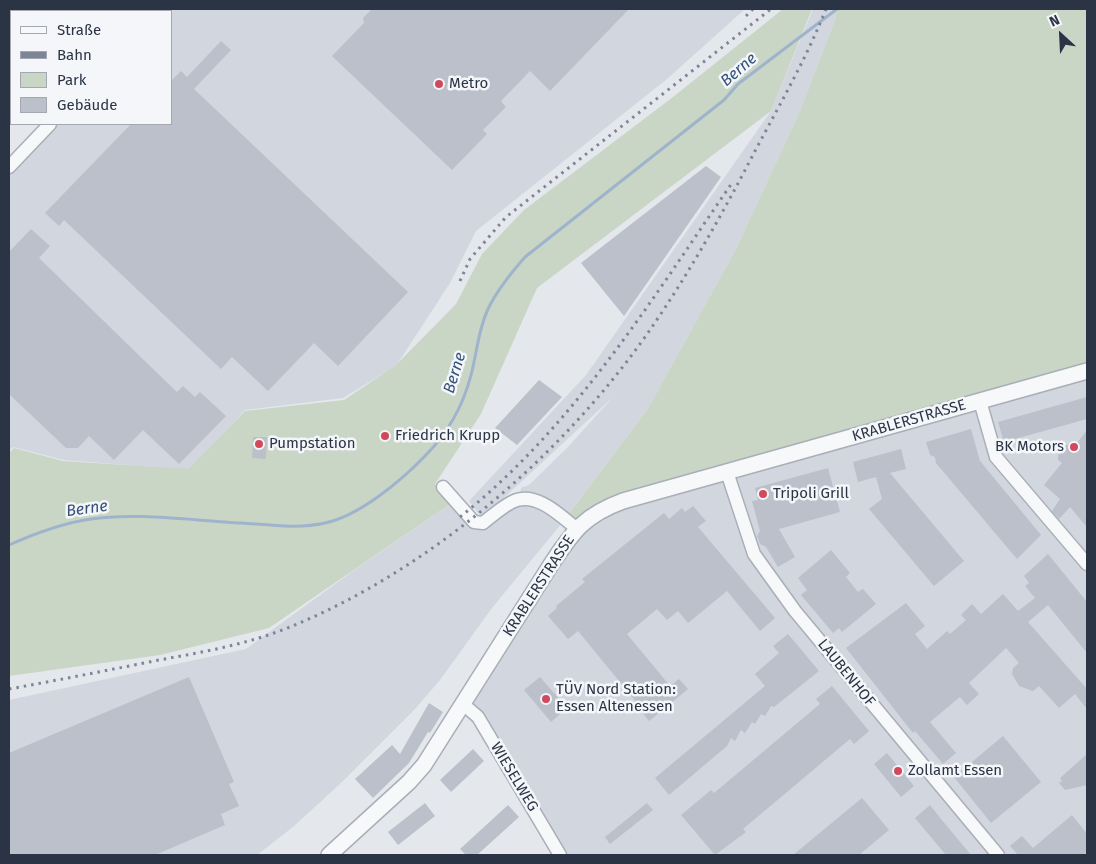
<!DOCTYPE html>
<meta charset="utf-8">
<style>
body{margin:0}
#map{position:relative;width:1096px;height:864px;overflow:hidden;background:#e4e7ec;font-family:"Fira Sans",sans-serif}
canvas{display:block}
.frame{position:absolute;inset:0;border:10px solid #2b3445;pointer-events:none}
.legend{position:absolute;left:10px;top:10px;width:162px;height:115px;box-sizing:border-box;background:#f4f6f9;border:1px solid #a4a8b1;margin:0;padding:6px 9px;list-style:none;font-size:15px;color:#2b3445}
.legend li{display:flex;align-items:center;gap:10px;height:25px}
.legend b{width:25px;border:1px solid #a4a8b1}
.north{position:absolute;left:1036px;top:10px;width:50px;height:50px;-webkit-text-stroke:4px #f4f6f9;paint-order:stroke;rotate:335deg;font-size:14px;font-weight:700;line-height:20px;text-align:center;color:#2b3445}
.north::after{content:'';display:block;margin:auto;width:18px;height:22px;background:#2b3445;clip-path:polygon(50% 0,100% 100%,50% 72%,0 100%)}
</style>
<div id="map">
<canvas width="1096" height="864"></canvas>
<div class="frame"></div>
<ul class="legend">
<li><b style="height:6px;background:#f7f8fa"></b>Straße</li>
<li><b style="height:6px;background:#7d8696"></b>Bahn</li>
<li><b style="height:14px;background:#c9d6c5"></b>Park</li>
<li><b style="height:14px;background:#bbc0ca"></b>Gebäude</li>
</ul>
<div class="north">N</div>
</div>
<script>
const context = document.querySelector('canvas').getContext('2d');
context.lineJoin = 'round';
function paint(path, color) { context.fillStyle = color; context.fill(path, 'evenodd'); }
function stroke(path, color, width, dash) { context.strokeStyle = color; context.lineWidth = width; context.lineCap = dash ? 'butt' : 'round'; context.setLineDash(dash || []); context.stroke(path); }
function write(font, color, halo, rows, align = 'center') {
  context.font = font + ' "Fira Sans",sans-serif'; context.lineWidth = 5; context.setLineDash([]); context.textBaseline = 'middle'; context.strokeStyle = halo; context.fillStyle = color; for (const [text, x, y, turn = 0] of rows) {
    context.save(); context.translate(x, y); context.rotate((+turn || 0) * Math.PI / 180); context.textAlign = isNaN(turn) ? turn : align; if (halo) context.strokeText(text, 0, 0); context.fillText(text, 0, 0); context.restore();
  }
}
paint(new Path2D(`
 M162 9H745L667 79 476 231 450 283 396 366 343 398 245 410 190 470 64 460 13 447 9 451V171L54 124H171V11H160Z
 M813 9H837L835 20 800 111 735 251 647 410 557 529 492 608 440 680 415 709 341 783 293 827 257 855H9V700L246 649 353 571 450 504 471 525 520 495 521 488 529 485 568 447 613 397 482 518 469 501 586 375 771 111Z
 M1087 375V855H566L558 838 474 708 466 702 566 543 602 511Z`), '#d2d6de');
paint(new Path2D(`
 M783 9H812L771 111 537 288 481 414 435 484 450 504 269 628 160 655 9 676V453L14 448 63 461 189 469 245 411 344 400 395 366 456 304 482 254 524 210 673 97Z
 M837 9H1087V366L730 465 576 523 567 516 647 410 735 251 800 111 835 20Z`), '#c9d6c5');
stroke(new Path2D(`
 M9 545C36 533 62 523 91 519 135 512 197 521 242 523 270 525 299 529 325 523 359 516 401 481 425 456 447 434 463 406 471 375 477 353 478 330 488 309 497 290 511 273 525 257L724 100 738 84 837 9`), '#9fb4cc', 3);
paint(new Path2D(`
 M372 9H629L550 91 530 71 501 101 506 107 483 130 487 134 452 170 332 56 364 23 363 18Z
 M221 41 231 50 194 89 408 292 338 366 314 343 268 391 232 357 221 369 64 220 59 226 45 213 131 124H171V81L181 71 187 77Z
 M706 166 721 177 624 316 581 263Z
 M31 229 50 246 39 258 153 369 177 392 183 386 195 397 200 392 226 416 179 464 143 430 114 460 89 436 78 448H66L9 394V252Z
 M539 380 562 397 517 445 495 428Z
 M1087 397V419L1004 442 998 422Z
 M971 429 980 461 1041 535 1017 559 936 463 935 457 930 455 926 442Z
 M1087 430V527L1070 507 1059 519 1052 511 1060 499 1044 485 1062 463 1058 460V455L1066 445 1070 444 1074 447Z
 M253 437H267L266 459 252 458Z
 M901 449 906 469 890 473 964 561 934 586 869 509 882 499 876 477 858 482 853 462Z
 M828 468 840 512 779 529 795 557 778 567 766 547 760 544 757 536 760 531 752 501 758 500 755 488Z
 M693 506 706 521 698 527 775 618 760 631 727 591 688 623 678 611 667 620 657 609 627 634 670 686 679 679 688 689 649 721 641 711 642 709 578 631 568 639 548 616 557 608 556 606 585 582 582 579 664 513 669 519 682 508 685 512Z
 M831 550 850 573 846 577 858 592 863 589 876 604 842 632 839 628 833 633 801 595 807 590 798 578Z
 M1048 554 1087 602V653L1048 605 1028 622 1087 689V709L1075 694 1059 708 1039 686 1033 691 1019 686 1012 674 1013 668 1019 663 1006 648 969 683 979 694 967 705 960 697 930 722 956 753 943 764 915 731 913 733 846 648 906 603 925 626 915 634 927 649 947 631 950 634 966 620 961 615 972 604 981 614 1003 594 1018 611 1035 598 1025 586 1029 583 1024 576Z
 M788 634 819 671 774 707 771 706 765 716 761 714 755 724 752 722 745 733 741 730 735 741 731 738 727 746 669 795 655 778 765 686 755 674 779 653 773 646Z
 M189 677 234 782 229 784 239 806 221 814 225 825 155 855H9V753Z
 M540 677 567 708 551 722 524 690Z
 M832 686 869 731 854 744 850 739 743 829 746 832 715 855 681 815 711 790 714 793 820 704 816 699Z
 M429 703 443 712 430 733 428 732 409 763 373 798 355 779 392 745 400 754Z
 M1003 736 1041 782 991 823 954 777Z
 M473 749 484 761 451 792 440 780Z
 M887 753 914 786 901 797 874 764Z
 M1087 754V785L1065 790 1059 783 1062 781 1060 778Z
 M862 798 889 830 859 855H793Z
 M425 803 435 816 398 845 388 832Z
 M647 803 653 810 610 844 605 837Z
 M508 805 519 817 477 855H466L460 849Z
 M930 805 941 819 971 855H946L915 818Z
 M1072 815 1087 834V852L1083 855H1018L1010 846 1022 836 1033 848Z`), '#bbc0ca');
const minor = new Path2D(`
 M157 11 159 9
 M9 167 50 124
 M980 401 996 457 1087 564
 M727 472 754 554 795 611 998 855
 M443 487 474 522 483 523C492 516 502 507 512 502 535 490 560 515 577 529
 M463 704 478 717 560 855`);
const tertiary = new Path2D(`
 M329 855 409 782 424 765 552 563C574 530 585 515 623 501L1087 371`);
stroke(minor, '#a9aeb7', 15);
stroke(tertiary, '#a9aeb7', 18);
stroke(minor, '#f7f8fa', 12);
stroke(tertiary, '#f7f8fa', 15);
stroke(new Path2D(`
 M746 16 753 9
 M460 281 470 259 506 217 771 9
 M460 517C574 426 650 302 732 183
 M9 689C59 680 109 670 159 660 204 652 248 644 290 627 432 569 566 452 652 327 691 270 724 211 755 151 780 104 806 59 826 9`), '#7d8696', 3, [2.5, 5]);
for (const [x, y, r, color] of [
 [439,84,5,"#d1495b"],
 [385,436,5,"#d1495b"],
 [259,444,5,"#d1495b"],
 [1074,447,5,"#d1495b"],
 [763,494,5,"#d1495b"],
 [546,699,5,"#d1495b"],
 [898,771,5,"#d1495b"]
]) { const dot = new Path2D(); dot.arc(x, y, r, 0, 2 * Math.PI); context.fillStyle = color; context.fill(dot); stroke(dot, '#f4f6f9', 2); }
write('15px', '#2b3445', '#f4f6f9', [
 ["Metro",449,84],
 ["Friedrich Krupp",395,436],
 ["Pumpstation",269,444],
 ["BK Motors",1064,447,"right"],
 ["Tripoli Grill",773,494],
 ["TÜV Nord Station:",556,690],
 ["Essen Altenessen",556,707],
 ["Zollamt Essen",908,771]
], 'left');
write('15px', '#2b3445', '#f4f6f9', [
 ["KRABLERSTRASSE",909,421,-16],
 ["KRABLERSTRASSE",539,586,-57],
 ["LAUBENHOF",846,673,51],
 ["WIESELWEG",514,777,59]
]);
write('italic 16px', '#34527a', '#f4f6f9', [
 ["Berne",739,70,-41],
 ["Berne",455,373,-73],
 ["Berne",87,509,-8]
]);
</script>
